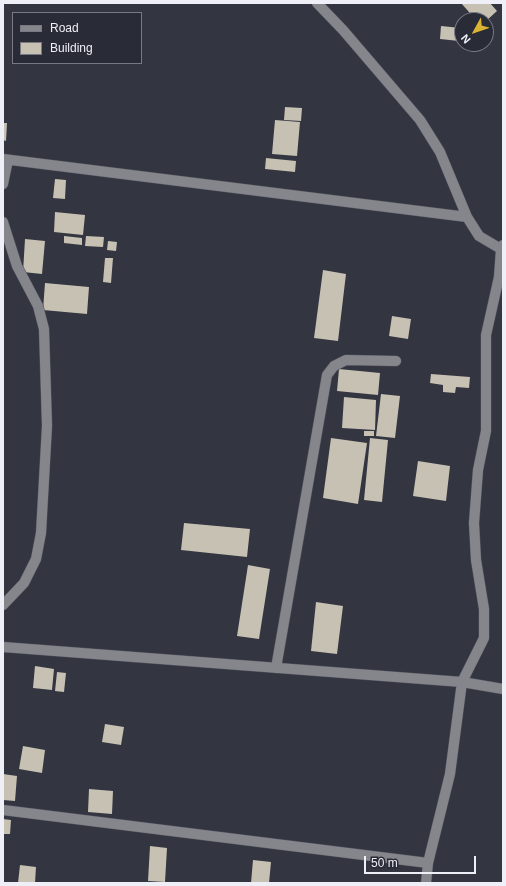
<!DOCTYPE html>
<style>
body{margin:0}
#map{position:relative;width:506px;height:886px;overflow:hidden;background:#333540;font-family:Helvetica,sans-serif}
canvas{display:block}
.frame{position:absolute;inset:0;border:4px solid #eeeff7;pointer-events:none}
.legend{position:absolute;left:12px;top:12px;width:130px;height:52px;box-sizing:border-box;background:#292b36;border:1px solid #787983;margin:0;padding:5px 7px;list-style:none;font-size:12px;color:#eeeff7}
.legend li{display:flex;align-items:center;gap:8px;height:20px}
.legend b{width:20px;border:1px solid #787983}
.north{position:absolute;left:454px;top:12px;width:40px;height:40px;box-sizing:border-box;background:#292b36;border:1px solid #787983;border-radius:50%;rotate:230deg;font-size:11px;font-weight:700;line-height:16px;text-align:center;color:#eeeff7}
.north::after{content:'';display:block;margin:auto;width:14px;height:18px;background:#dbb333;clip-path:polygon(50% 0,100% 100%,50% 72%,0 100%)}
.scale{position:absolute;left:364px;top:856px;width:112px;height:18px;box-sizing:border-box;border:2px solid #eeeff7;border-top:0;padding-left:5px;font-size:12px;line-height:14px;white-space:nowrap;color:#eeeff7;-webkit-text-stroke:3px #292b36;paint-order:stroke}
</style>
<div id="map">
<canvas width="506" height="886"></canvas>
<div class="frame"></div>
<ul class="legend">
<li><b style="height:5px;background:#85868c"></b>Road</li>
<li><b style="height:11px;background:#c6c1b3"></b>Building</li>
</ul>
<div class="north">N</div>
<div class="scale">50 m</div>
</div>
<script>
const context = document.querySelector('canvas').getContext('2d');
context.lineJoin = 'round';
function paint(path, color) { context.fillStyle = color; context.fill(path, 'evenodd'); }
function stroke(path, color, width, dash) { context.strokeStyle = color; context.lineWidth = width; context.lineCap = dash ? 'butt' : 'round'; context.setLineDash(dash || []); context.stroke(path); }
paint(new Path2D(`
 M461 3H490L497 11 486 21V20H476Z
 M441 26 461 28 459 41 440 39Z
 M285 107 302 108 301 121 284 120Z
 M275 120 300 122 297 156 272 154Z
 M3 123H7L6 141 3 140Z
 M266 158 296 161 295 172 265 169Z
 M55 179 66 180 65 199 53 198Z
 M55 212 85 215 83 235 54 232Z
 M64 236 82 238V245L64 243Z
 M86 236 104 237 103 247 85 246Z
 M25 239 45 241 42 274 23 272Z
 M108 241 117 242 116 251 107 250Z
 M105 258H113L111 283 103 282Z
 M323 270 346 274 338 341 314 338Z
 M45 283 89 287 87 314 43 310Z
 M392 316 411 319 408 339 389 336Z
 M339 369 380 373 378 395 337 391Z
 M431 374 470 377 469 388 456 387 455 393 443 392V385L430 383Z
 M381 394 400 396 395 438 376 436Z
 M344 397 376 400 375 430 342 428Z
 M364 431H374V436H364Z
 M331 438 367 443 358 504 323 498Z
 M370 438 388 440 382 502 364 500Z
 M418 461 450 466 446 501 413 496Z
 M184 523 250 529 247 557 181 550Z
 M248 565 270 569 259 639 237 636Z
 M316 602 343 606 337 654 311 651Z
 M35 666 54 669 52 690 33 688Z
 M57 672 66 673 64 692 55 691Z
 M105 724 124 727 121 745 102 742Z
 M23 746 45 750 42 773 19 769Z
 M3 774 17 776 15 801 3 800Z
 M89 789 113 791 112 814 88 812Z
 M3 819 11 820 10 834H3Z
 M150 846 167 848 165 882 148 881Z
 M253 860 271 862 269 883H251Z
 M20 865 36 867 35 883H18Z`), '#c6c1b3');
const minor = new Path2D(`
 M317 3 343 30 420 120 440 152 467 217 479 236 501 249
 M3 159 467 217
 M3 184 8 160
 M3 222 17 266 38 306 44 329 47 426 41 533 36 559 24 583 3 605
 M3 647 462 682 503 689
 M276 668 327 375 334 366 346 360 396 361
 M3 810 428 863
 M426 883 428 863 450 774 462 682 484 638V609L476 560 474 523 478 470 486 431V335L499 277 501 249 503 245`);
stroke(minor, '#51535d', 11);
stroke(minor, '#85868c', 10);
</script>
